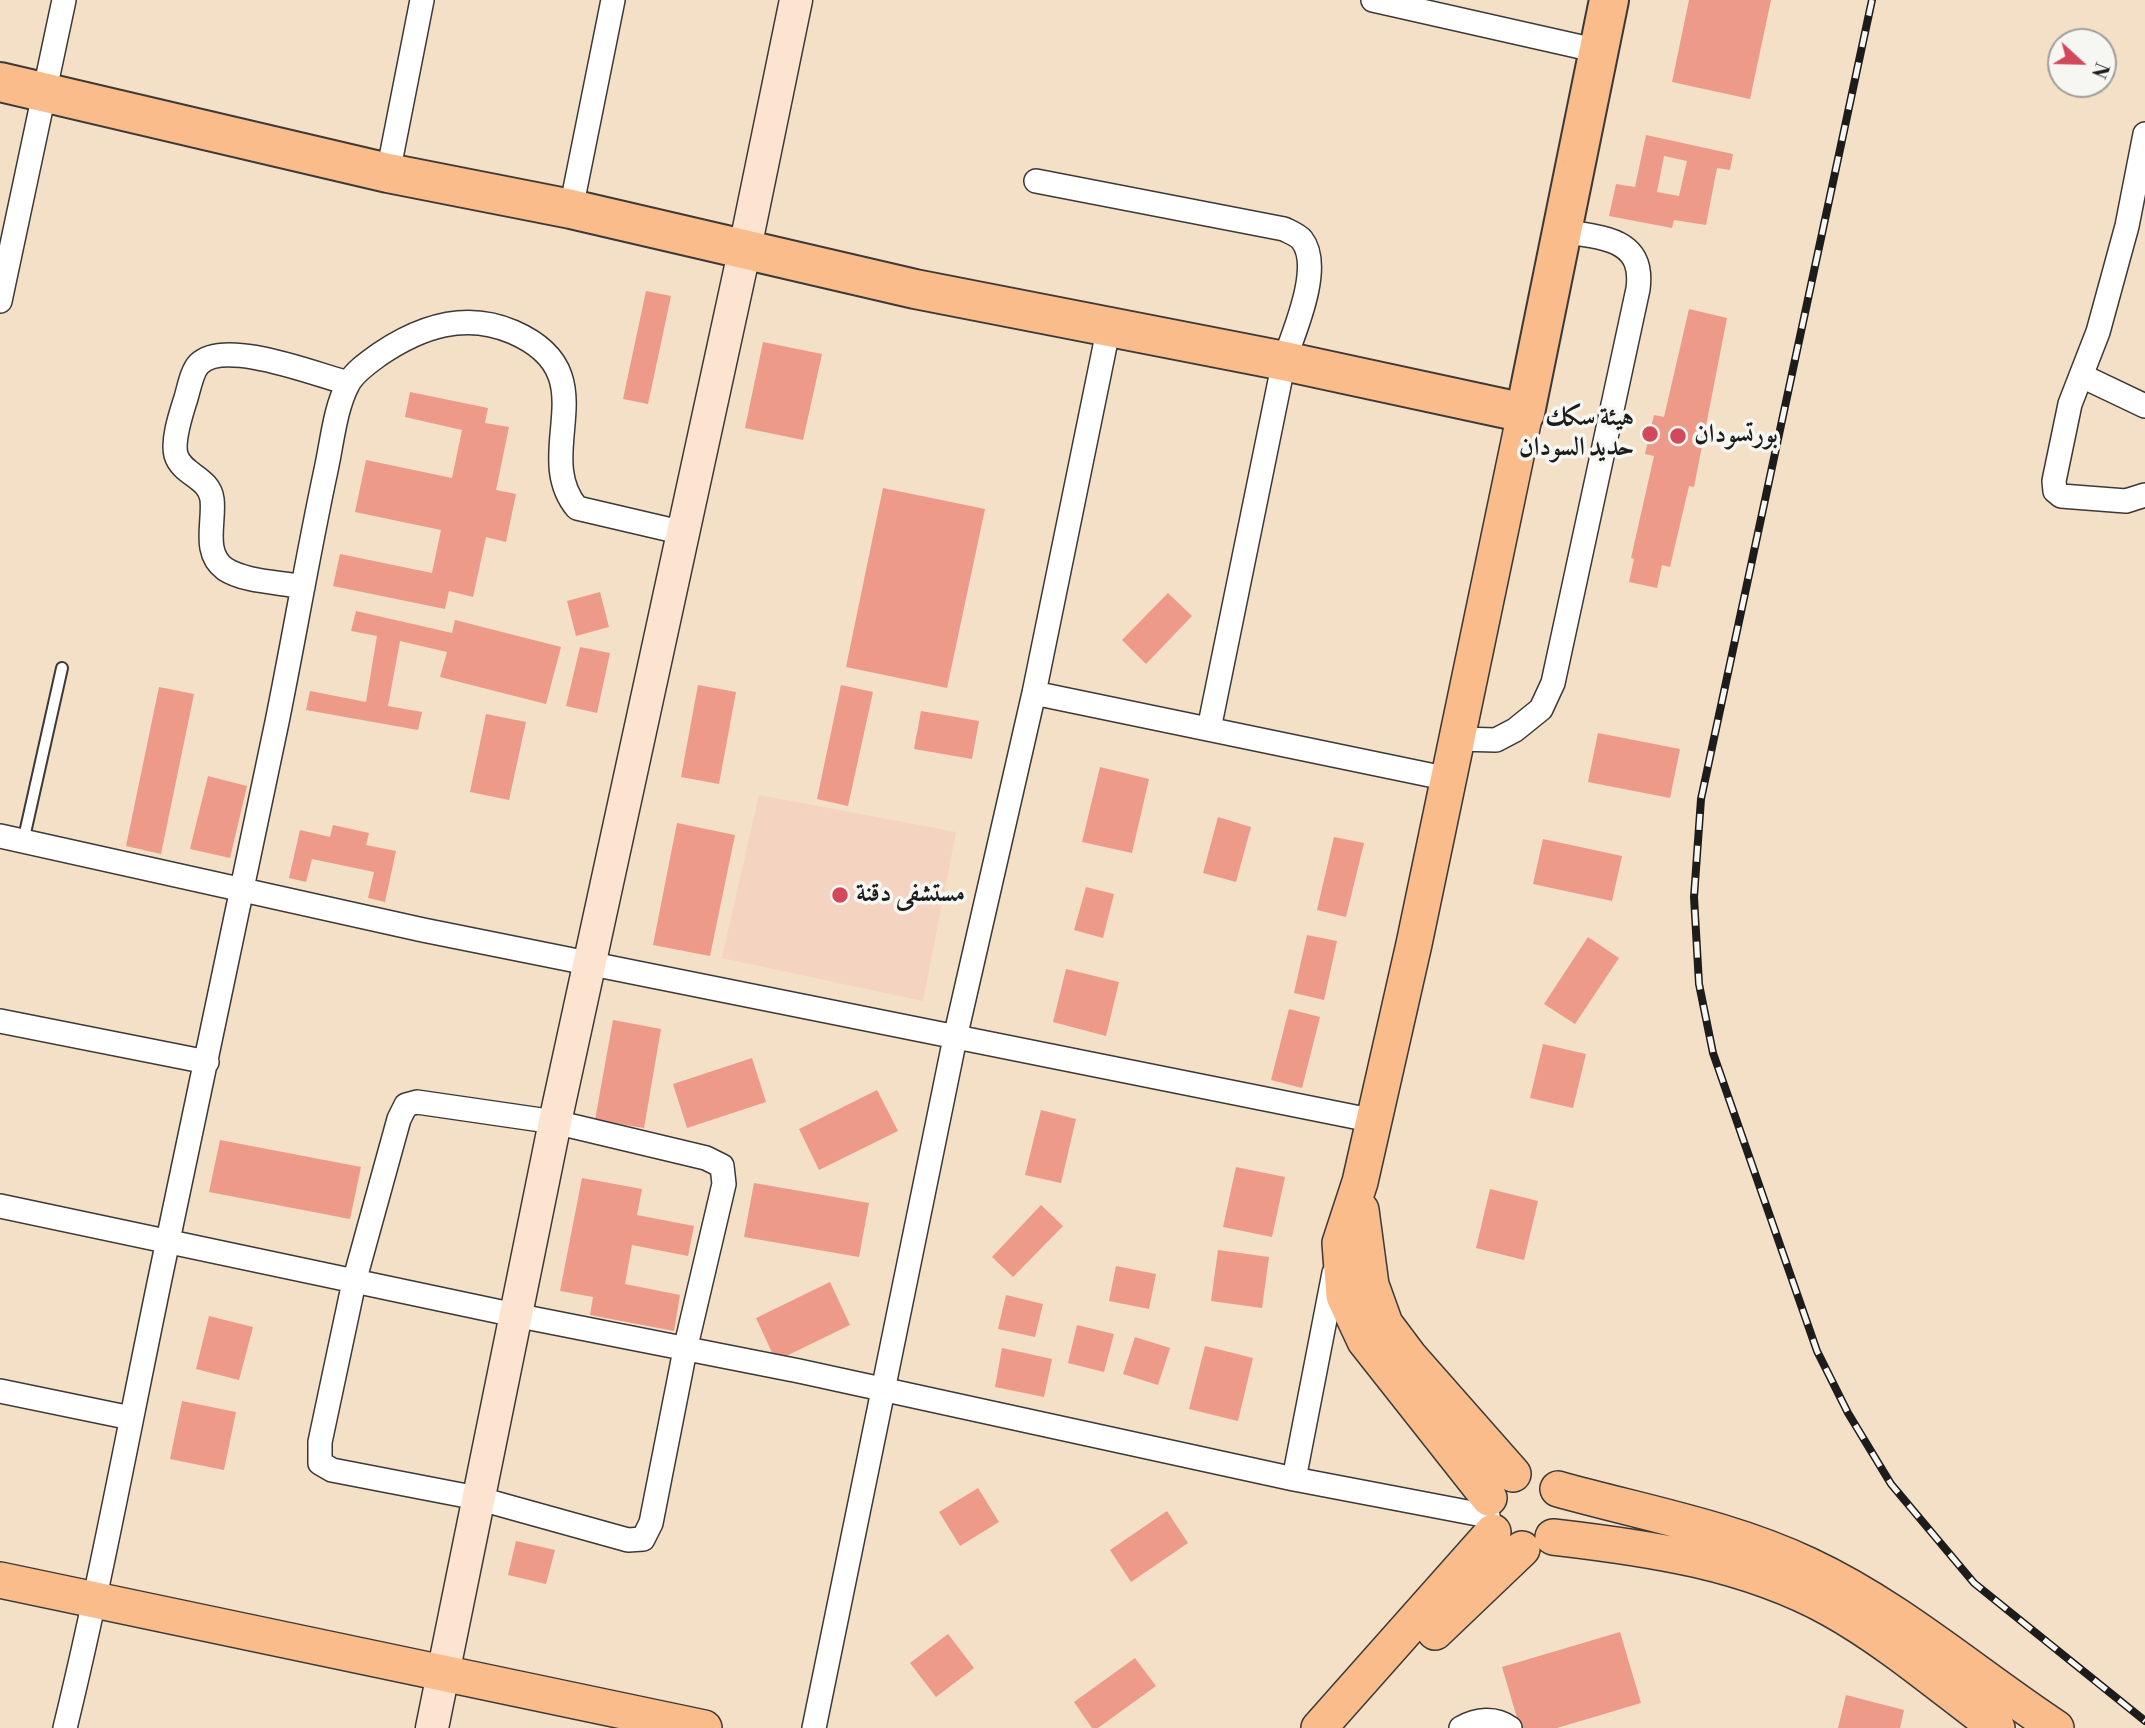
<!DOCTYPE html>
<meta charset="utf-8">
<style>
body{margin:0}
#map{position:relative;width:2145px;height:1728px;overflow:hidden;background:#f4dfc7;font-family:"Libre Bodoni",serif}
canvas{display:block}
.north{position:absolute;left:2047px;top:28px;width:70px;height:70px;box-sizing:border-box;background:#f6f6f2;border:2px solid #9f9f9c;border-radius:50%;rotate:112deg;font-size:19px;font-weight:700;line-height:28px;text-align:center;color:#1c1c1c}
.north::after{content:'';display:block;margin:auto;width:24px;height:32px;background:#d1495b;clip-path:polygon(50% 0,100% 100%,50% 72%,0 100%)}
</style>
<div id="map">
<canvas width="2145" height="1728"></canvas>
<div class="north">N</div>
</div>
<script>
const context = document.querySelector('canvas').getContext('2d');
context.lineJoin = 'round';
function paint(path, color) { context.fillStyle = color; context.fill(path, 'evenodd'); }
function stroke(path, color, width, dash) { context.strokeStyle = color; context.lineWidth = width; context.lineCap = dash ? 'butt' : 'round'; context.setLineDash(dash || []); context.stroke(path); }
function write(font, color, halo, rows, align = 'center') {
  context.font = font + ' "Libre Bodoni",Amiri,serif'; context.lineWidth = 7; context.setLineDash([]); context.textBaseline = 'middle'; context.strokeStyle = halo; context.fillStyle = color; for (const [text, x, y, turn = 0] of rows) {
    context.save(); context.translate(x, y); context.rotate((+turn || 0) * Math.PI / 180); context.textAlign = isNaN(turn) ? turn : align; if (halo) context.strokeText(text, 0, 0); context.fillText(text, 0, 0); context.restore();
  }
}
paint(new Path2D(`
 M759 795 956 832 923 1001 722 958Z`), '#f4d3c0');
paint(new Path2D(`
 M1689 0H1771L1750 99 1672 82Z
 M1646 135 1733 154 1730 170 1717 168 1706 225 1674 220 1672 228 1609 216 1616 184 1635 187ZM1664 156 1687 161 1679 196 1657 192Z
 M646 291 671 296 648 404 623 399Z
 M1689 309 1727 318 1694 487 1689 486 1670 567 1662 565 1657 588 1629 582 1634 559 1631 558 1654 456 1645 454 1654 415 1664 417Z
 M763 342 822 354 803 440 745 428Z
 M410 392 488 408 485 423 509 427 496 490 516 494 506 542 486 537 473 597 449 591 445 609 333 586 340 554 432 573 441 530 355 512 366 460 452 478 462 430 405 417Z
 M883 488 985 509 947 688 846 667Z
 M600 592 609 627 576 636 567 601Z
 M1168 593 1192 616 1146 664 1122 640Z
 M356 611 452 633 455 620 561 647 546 704 440 677 447 652 400 641 388 706 422 712 418 730 306 710 310 691 366 702 377 636 351 631Z
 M580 647 610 653 597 713 566 706Z
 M698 685 736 692 719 784 681 777Z
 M841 685 873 692 848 806 817 799Z
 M159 687 194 694 161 854 126 846Z
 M921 711 979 721 972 759 914 749Z
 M486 714 526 722 509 800 470 792Z
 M1598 733 1680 749 1670 798 1588 782Z
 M1100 767 1149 779 1132 853 1082 842Z
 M208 776 247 786 230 858 190 849Z
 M1218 817 1251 827 1236 882 1203 873Z
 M677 823 735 835 710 956 653 945Z
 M333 825 369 833 366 845 396 851 385 902 368 898 374 872 312 859 306 882 289 878 300 830 330 837Z
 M1334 837 1364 843 1346 917 1317 910Z
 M1543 839 1622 856 1612 901 1533 884Z
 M1086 887 1114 894 1103 938 1074 930Z
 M1307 935 1337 941 1324 1000 1294 993Z
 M1588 937 1619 958 1575 1024 1544 1004Z
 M1066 969 1119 982 1106 1036 1053 1022Z
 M1289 1009 1320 1017 1302 1088 1271 1080Z
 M613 1020 661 1029 644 1128 595 1120Z
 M1543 1044 1586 1054 1573 1108 1530 1098Z
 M752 1058 766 1102 687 1128 673 1084Z
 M877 1090 898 1131 819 1170 799 1129Z
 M1041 1110 1076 1119 1061 1183 1025 1175Z
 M220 1140 361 1167 350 1219 209 1192Z
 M1236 1167 1285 1177 1272 1237 1223 1227Z
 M582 1178 642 1189 637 1215 694 1226 688 1256 632 1245 625 1284 680 1295 674 1331 590 1315 593 1297 560 1291Z
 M754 1183 869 1203 859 1257 744 1237Z
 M1490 1189 1538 1201 1524 1260 1476 1248Z
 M1041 1205 1063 1226 1013 1277 992 1257Z
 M1218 1250 1269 1257 1262 1308 1211 1301Z
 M1116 1266 1156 1274 1149 1309 1109 1301Z
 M830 1282 850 1325 776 1361 756 1318Z
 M1006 1295 1043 1304 1035 1337 998 1329Z
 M209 1316 253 1327 239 1380 196 1369Z
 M1077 1325 1114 1334 1104 1372 1068 1363Z
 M1135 1337 1170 1348 1158 1385 1123 1374Z
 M1205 1346 1253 1358 1238 1421 1189 1409Z
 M1002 1348 1052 1359 1044 1397 995 1387Z
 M182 1401 236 1412 224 1470 170 1459Z
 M978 1488 999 1522 960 1546 939 1512Z
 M1167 1511 1188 1543 1131 1582 1110 1550Z
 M516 1541 555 1550 546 1584 508 1575Z
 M1620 1632 1641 1703 1557 1728H1520L1502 1667Z
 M948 1634 974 1668 936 1697 910 1663Z
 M1135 1658 1156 1686 1098 1728H1092L1074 1702Z
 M1846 1695 1904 1710 1900 1728H1838Z`), '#ed9b88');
const lane = new Path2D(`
 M23 842 62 668`);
const street = new Path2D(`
 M1373 0 1599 51
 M2145 134 2127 226 2098 332 2070 404 2054 481 2055 491 2061 496 2126 501 2145 495
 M388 173 422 0
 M1036 181 1284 229C1290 232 1298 235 1302 240 1323 267 1294 332 1284 361L1209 729
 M571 209 613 0
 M0 301 64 0
 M2082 376 2145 406
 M303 587C280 582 245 582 225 569 202 552 215 522 212 499 209 477 182 475 176 455 172 440 181 414 186 398 189 388 192 371 199 364 225 338 317 375 348 383
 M1034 693 1449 779
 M1457 739 1496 740 1515 730 1541 709 1553 683 1638 289C1645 237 1600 238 1562 231
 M0 836 423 930 1375 1121
 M0 1021 207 1062
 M417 1102 555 1122 706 1158 722 1166 724 1184 685 1350 651 1523 643 1539 628 1540 477 1498 332 1470 320 1463V1442L354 1282 399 1119 406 1105Z
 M0 1206 515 1315 799 1371 1294 1479 1488 1516
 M0 1391 131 1418
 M1294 1479 1334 1273
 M65 1728C102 1576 130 1422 162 1269 199 1086 239 904 277 722 294 638 308 554 326 470 332 443 335 408 348 384 354 372 369 362 380 354 420 327 465 311 513 332 610 374 530 452 577 508L684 533
 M814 1728 955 1038 1034 693 1109 326
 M1461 1728C1477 1719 1495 1717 1510 1728`);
const secondary = new Path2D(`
 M432 1728 555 1122 745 248 796 0`);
const primary = new Path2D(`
 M1361 1210 1371 1285 1385 1324 1409 1356 1513 1474
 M1558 1489C1640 1512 1730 1528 1808 1565 1898 1607 1973 1673 2056 1728
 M1489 1498 1365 1341 1344 1296 1340 1243 1360 1182 1414 944 1525 413
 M1553 1537C1649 1548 1746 1562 1831 1609 1890 1642 1943 1688 1997 1728
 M0 1580 704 1728
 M1435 1632 1522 1549
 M1319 1728 1493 1532`);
const highway = new Path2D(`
 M0 82 388 173 571 209 915 289 1284 361 1525 413 1609 0`);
stroke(lane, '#3c3936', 14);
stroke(street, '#3c3936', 26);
stroke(secondary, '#3c3936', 35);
stroke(primary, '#3c3936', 38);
stroke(highway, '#3c3936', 42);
stroke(lane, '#fff', 10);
stroke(street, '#fff', 23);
stroke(secondary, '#fde4d0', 32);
stroke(primary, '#f9bc8a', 35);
stroke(highway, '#f9bc8a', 38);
const rail = new Path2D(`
 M1872 0 1701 799 1694 897 1699 984 1713 1053 1817 1351 1848 1413 1891 1484 1974 1583 2145 1721`);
stroke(rail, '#1c1c1c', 8);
stroke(rail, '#f6f6f2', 5, [16]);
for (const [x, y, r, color] of [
 [1650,434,9,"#d1495b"],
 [1678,436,9,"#d1495b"],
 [840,895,9,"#d1495b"]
]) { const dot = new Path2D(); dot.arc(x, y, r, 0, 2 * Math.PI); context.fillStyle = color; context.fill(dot); stroke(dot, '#f6f6f2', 2.5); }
write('bold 26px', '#1c1c1c', '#f6f6f2', [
 ["هيئة سكك",1634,419,"right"],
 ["حديد السودان",1634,449,"right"],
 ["بورتسودان",1694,436],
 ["مستشفى دقنة",856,895]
], 'left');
</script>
